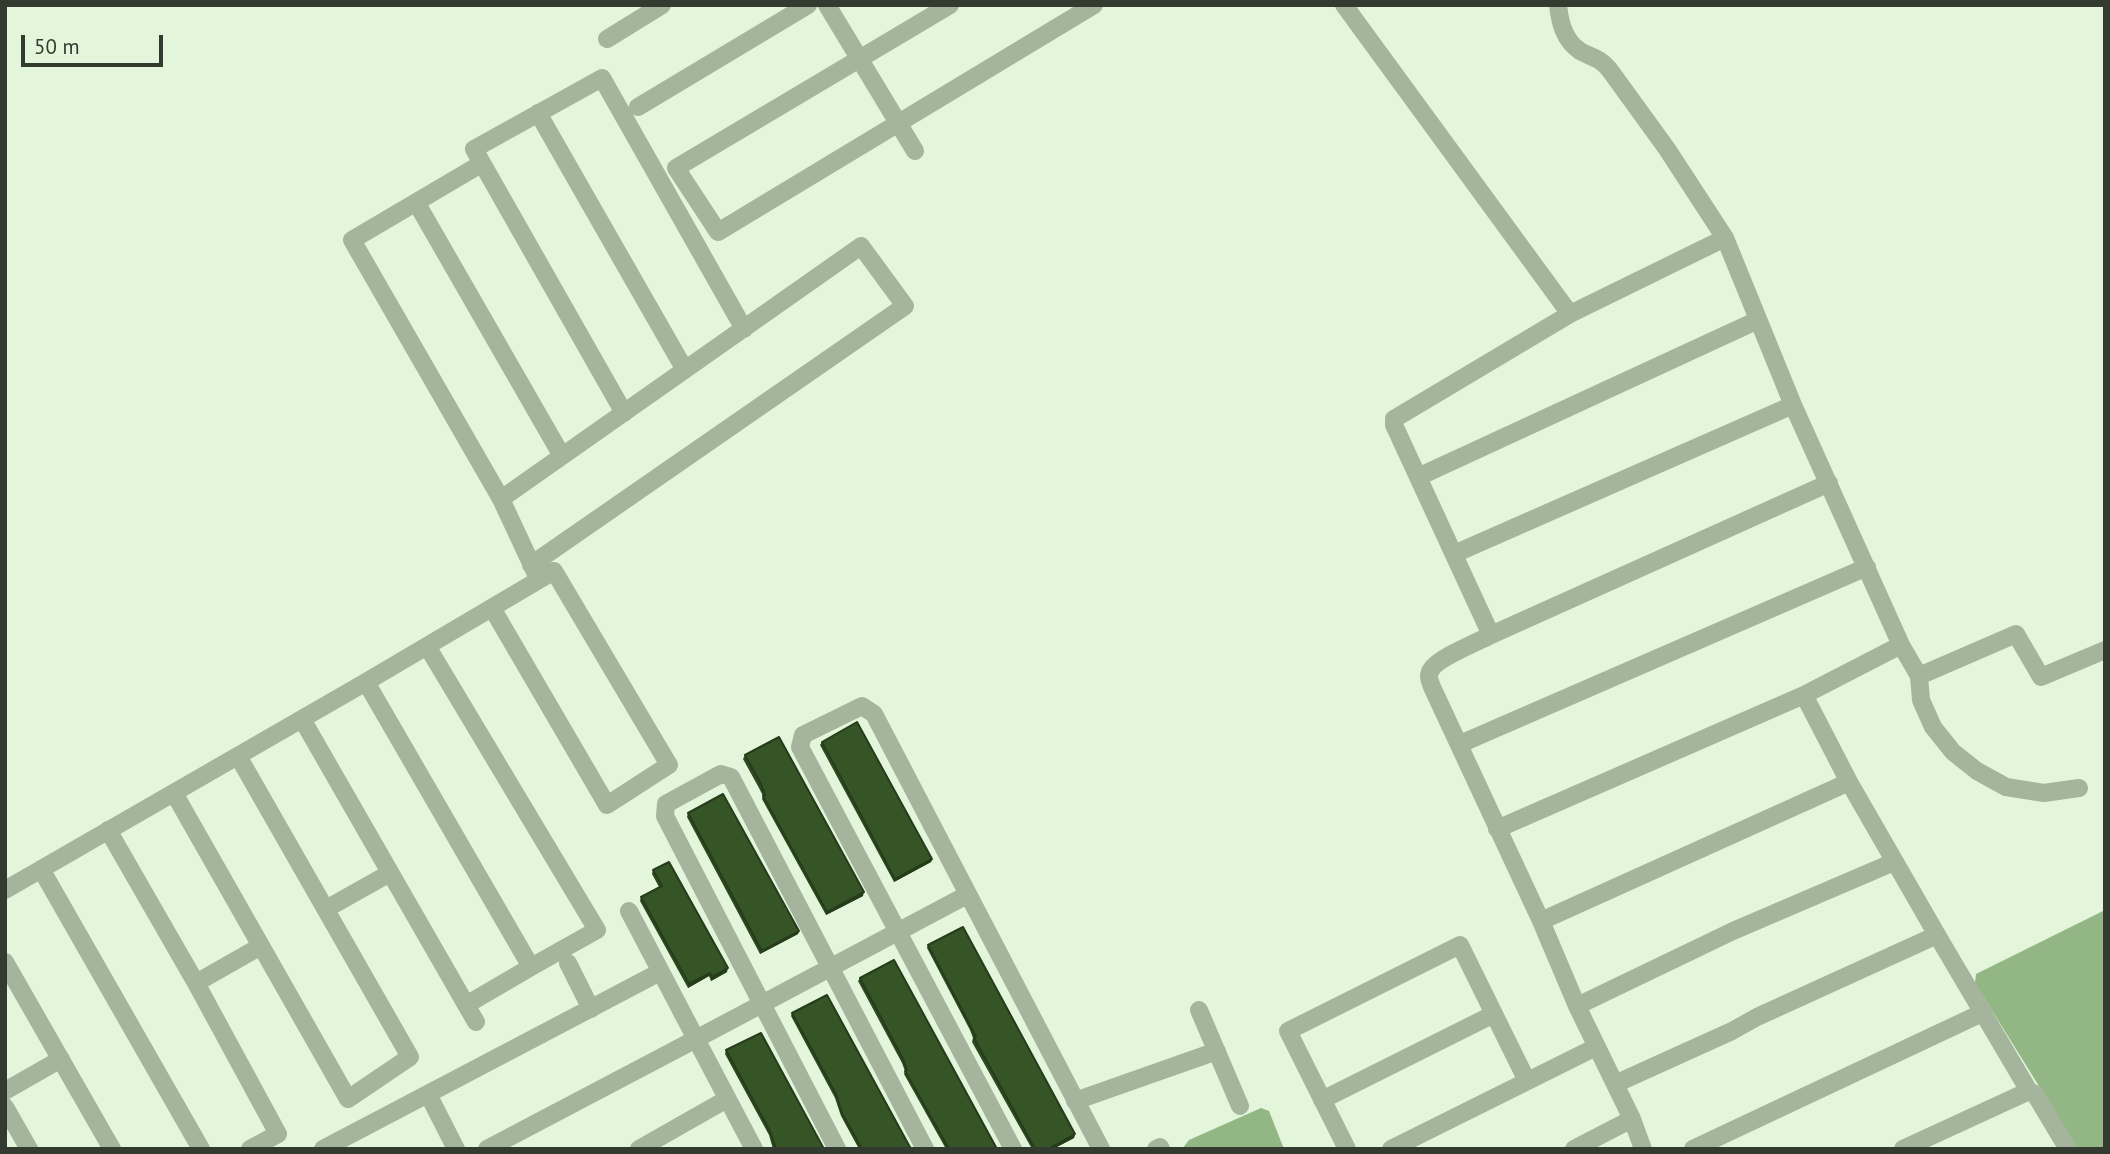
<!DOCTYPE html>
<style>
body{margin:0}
#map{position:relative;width:2110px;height:1154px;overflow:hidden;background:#e3f6dc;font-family:"PT Sans",sans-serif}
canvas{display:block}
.frame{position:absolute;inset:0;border:7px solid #333a30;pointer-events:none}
.scale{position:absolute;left:21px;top:35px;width:142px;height:32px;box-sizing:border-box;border:4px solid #333a30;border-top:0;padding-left:9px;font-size:21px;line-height:24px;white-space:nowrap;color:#333a30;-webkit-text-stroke:5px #e3f6dc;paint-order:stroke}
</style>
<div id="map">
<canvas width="2110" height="1154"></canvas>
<div class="frame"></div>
<div class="scale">50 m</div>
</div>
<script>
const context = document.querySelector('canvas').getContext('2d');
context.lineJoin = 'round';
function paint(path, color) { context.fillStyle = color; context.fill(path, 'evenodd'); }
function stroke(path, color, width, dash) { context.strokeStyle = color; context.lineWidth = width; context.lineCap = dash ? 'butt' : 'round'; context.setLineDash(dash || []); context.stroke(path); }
paint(new Path2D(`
 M2105 910V1149H2078L1975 983 1976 974Z
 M1261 1108 1269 1111 1284 1149H1182L1189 1140Z`), '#93b784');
stroke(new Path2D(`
 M827 5 915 151
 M950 5 676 168 718 232 1094 5
 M1344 5 1570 314
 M1558 5C1560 23 1564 40 1580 51 1592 58 1599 57 1609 69L1667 149 1725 238 1793 405 1901 645 1919 676 1921 700 1933 727 1953 752 1977 771 2006 787 2044 793 2079 788
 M607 39 662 5
 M638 107 808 5
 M538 113 685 370
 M481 164 352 240 501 499 536 574
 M416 202 562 456
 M624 413 474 149 602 78 744 329
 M1418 477 1758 320
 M501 499 861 246 905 306 531 565
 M1454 554 1793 405
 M1491 635 1394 425V419L1570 314 1725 238
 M427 646 597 930 531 967
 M1919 676 2016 634 2041 677 2105 650
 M366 682 554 571 669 765 607 805 492 608
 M302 719 476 1022
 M1460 744 1867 567
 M174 793 348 1099 410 1057 238 756
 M1497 829 1804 695 1901 645
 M108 830 196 983 278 1134 250 1149
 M41 869 201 1149
 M5 890 366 682 531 967 466 1005
 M326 909 390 873
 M1541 921 1849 782
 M1937 935 2029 1091
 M5 962 112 1149
 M568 963 591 1009
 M196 983 261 946
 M1577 1006 1733 931 1894 862
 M1199 1010 1240 1106
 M1615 1084 1732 1031 1757 1017 1937 935 1849 782 1804 695
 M5 1091 61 1059
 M428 1094 456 1149
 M1322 1100 1494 1014
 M1075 1101 1217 1051
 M5 1107 29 1149
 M323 1149 660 972
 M487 1149 696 1039 629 911
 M639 1149 727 1099
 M754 1149 696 1039 967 895
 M837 1149 665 816 666 804 721 774 731 777 925 1149
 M1013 1149 800 747 803 735 862 706 874 714 1101 1149
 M1156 1149 1160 1147 1161 1149
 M1347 1149 1288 1031 1460 945 1527 1081
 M1391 1149 1596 1047
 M1574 1149 1632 1119
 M1643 1149 1632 1119 1577 1006 1541 921 1432 687C1430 681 1427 676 1431 670 1437 658 1478 642 1491 635L1829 483
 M1693 1149 1984 1012
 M1903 1149 2029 1091 2035 1094 2068 1149`), '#a4b49d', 18);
paint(new Path2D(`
 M822 742 932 859 931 862 894 882 820 745Z
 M745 755 863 896 826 915 762 799 763 796 759 788 743 759Z
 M688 813 799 931 798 934 760 954 687 817Z
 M653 870 727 972 711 981 709 976 688 988 640 901 641 897 659 887 652 874Z
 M928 945 1075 1134 1074 1138 1053 1149H1032L972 1042 973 1038 970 1030 927 948Z
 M860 978 997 1149H946L904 1074 905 1071 902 1063 858 981Z
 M792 1013 911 1149H859L841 1116 835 1098 791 1016Z
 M726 1050 824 1149H773L769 1135 725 1054Z`), '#2e4922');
paint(new Path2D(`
 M932 859 931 862 894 882 895 879Z
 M864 892 863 896 826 915 827 912Z
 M799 931 798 934 760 954 762 951Z
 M728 968 727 972 711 981 712 977Z
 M710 973 709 976 688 988 689 984Z
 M1075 1134 1074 1138 1053 1149H1048Z`), '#263c1b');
const building = new Path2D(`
 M857 722 932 859 895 879 822 742Z
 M779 737 864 892 827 912 763 796 765 795 761 784 745 755Z
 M723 794 799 931 762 951 688 813Z
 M669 862 728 968 712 977 710 973 689 984 641 897 662 886 653 870Z
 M963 927 1075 1134 1048 1149H1035L974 1038 976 1037 971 1027 928 945Z
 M894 960 997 1149H949L905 1071 907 1070 903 1059 860 978Z
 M827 995 911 1149H862L842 1113 836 1094 792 1013Z
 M761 1033 824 1149H776L770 1131 726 1050Z`);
paint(building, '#365527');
stroke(building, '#263c1b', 2);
</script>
